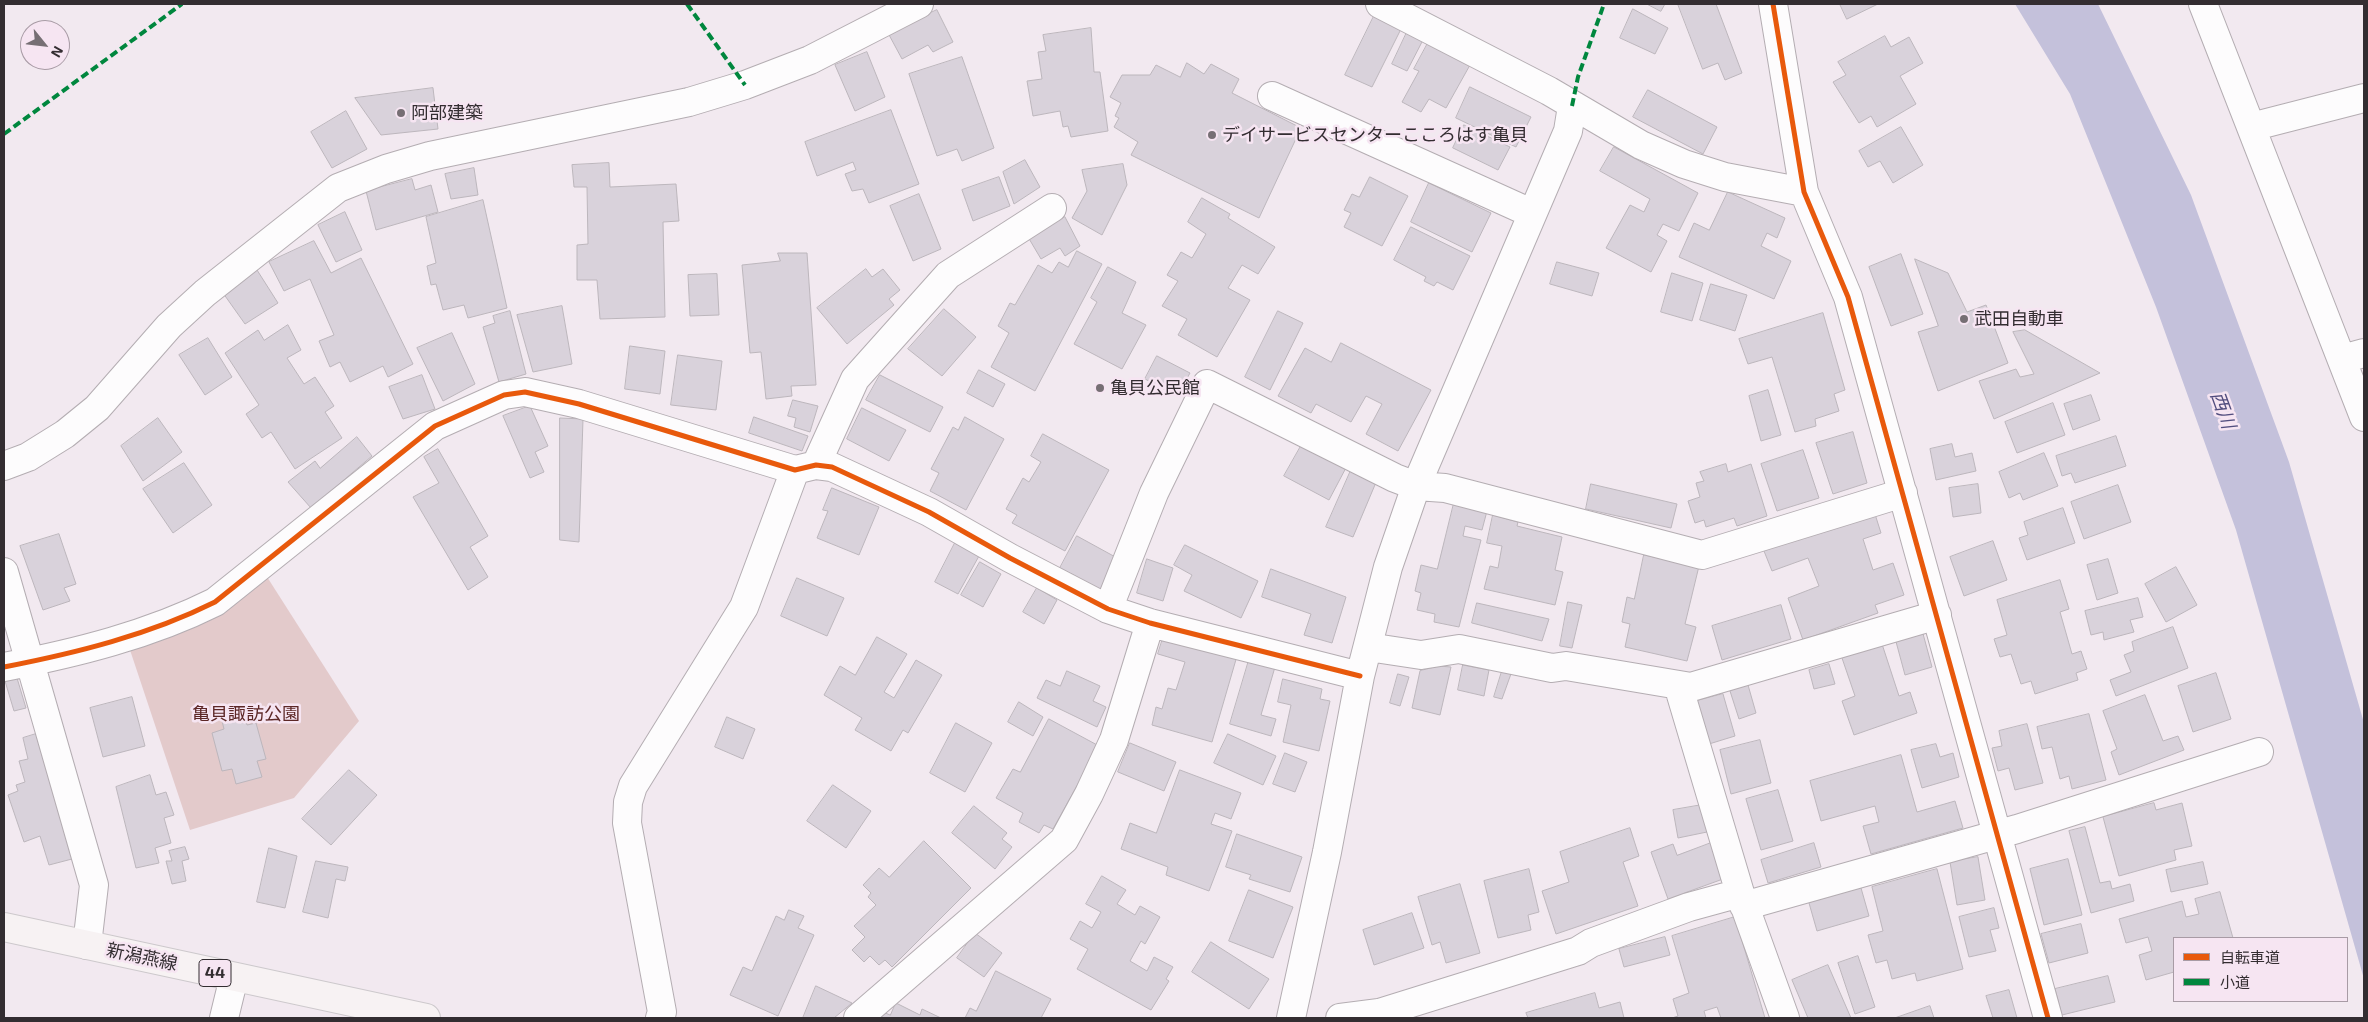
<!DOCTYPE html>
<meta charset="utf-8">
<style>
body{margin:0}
#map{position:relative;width:2368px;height:1022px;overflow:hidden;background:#f2e9f0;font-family:"Exo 2","Noto Sans JP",sans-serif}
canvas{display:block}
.frame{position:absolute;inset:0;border:5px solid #332d31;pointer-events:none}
.legend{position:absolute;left:2173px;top:937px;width:175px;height:65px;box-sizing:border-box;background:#f6e5f2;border:1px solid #a89ba5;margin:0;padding:6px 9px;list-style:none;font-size:15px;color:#332d31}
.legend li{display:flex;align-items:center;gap:10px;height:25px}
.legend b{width:25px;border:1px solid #a89ba5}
.north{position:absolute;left:20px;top:20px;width:50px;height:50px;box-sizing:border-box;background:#f6e5f2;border:1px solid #a89ba5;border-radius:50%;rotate:119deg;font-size:14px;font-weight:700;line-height:20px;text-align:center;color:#332d31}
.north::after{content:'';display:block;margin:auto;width:18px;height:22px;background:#766f74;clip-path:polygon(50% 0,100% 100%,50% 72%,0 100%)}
</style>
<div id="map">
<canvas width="2368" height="1022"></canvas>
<div class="frame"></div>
<ul class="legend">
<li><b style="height:6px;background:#e8590c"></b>自転車道</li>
<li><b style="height:6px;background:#00873e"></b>小道</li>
</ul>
<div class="north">N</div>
</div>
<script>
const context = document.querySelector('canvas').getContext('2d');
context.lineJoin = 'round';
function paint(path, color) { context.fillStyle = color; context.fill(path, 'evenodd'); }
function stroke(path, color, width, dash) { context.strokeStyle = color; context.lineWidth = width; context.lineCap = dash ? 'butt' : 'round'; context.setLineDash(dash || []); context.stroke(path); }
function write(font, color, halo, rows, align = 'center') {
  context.font = font + ' "Exo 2","Noto Sans JP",sans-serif'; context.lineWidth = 5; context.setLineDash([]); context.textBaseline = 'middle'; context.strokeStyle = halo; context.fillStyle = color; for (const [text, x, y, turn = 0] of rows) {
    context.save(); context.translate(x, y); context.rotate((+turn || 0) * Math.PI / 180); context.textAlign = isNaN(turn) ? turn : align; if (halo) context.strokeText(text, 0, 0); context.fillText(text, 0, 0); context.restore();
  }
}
paint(new Path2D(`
 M262 569 359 721 294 798 190 830 127 641Z`), '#e3cacb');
paint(new Path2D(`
 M2015 4H2098L2191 195 2289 462 2364 723V979L2236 530 2156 307 2070 94Z`), '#c4c1db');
const building = new Path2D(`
 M1647 4H1665L1661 11Z
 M1678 4H1716L1742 73 1725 80 1718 63 1703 69Z
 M1840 4H1878L1847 19Z
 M1633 9 1668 28 1655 54 1620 38Z
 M937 10 953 42 933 52 928 45 902 59 888 33Z
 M1376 12 1403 25 1372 87 1345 75Z
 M1091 28 1094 72H1100L1108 131 1071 137 1068 126 1063 127 1060 111 1033 116 1027 81 1042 79 1038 52 1046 51 1043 35Z
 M1408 30 1424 38 1407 71 1392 64Z
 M1885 36 1891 47 1909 37 1923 63 1900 76 1916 104 1877 127 1871 116 1859 123 1833 82 1846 75 1838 62Z
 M1428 43 1470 65 1446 108 1429 99 1421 112 1402 102 1419 71 1414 69Z
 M867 52 885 97 855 111 835 65Z
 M962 57 994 148 962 161 957 149 937 156 909 74Z
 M1187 63 1204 74 1211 64 1239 79 1232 93 1301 128 1259 218 1131 155 1138 142 1114 127 1119 118 1115 116 1121 103 1110 97 1122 75H1150L1156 65 1180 77Z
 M1470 87 1531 117 1516 147 1456 118Z
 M433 88 438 129 381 135 355 98Z
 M1648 90 1717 127 1703 154 1633 117Z
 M891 110 919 184 869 203 863 189 852 191 845 174 856 170 853 162 817 176 805 142Z
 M346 111 367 149 332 168 311 132Z
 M1464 125 1510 147 1498 170 1453 148Z
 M1901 127 1923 165 1893 183 1880 161 1868 167 1859 151Z
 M1614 147 1698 193 1679 231 1663 224 1657 235 1667 241 1651 272 1606 248 1630 205 1644 212 1650 199 1600 171Z
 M1025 160 1040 187 1014 204 1003 172Z
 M609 163 610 187 676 184 679 221 663 222 665 317 600 319 597 280H577V245L588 244 587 187H574L572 165Z
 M1123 164 1127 185 1102 235 1072 218 1087 191 1082 170Z
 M474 168 478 195 451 199 445 174Z
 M999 177 1010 206 973 221 962 190Z
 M1370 177 1408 196 1382 246 1344 227 1351 213 1344 210 1352 194 1359 197Z
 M412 179 415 190 431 185 438 212 376 230 366 191Z
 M1429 183 1491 213 1472 252 1411 222Z
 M1728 192 1785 218 1777 238 1767 233 1761 246 1791 261 1774 299 1679 257 1694 223 1709 230Z
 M919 194 941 249 913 261 890 206Z
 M1202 198 1230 214 1228 218 1275 247 1258 274 1242 265 1228 288 1250 300 1217 357 1178 335 1187 319 1162 306 1178 281 1167 275 1181 252 1192 258 1206 234 1188 222Z
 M483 200 507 308 468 318 464 305 443 310 436 284 431 285 427 266 436 263 426 217Z
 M345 212 362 250 336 262 318 225Z
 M1065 217 1080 246 1065 256 1060 248 1041 259 1028 237Z
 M1411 227 1470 256 1453 290 1437 282 1434 286 1424 281 1426 277 1394 260Z
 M314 241 331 273 361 258 413 364 388 377 383 366 350 382 340 362 330 367 319 341 334 335 310 279 284 291 269 262Z
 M1077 251 1102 264 1035 391 991 367 1009 333 998 326 1010 303 1015 305 1038 265 1052 273 1059 262 1068 267Z
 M778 253H807L816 385 791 386 792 396 766 399 761 352 750 353 742 265 780 261Z
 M1901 254 1923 314 1891 326 1869 267Z
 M1915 259 1948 273 1967 312 1986 305 2008 363 1938 391 1918 332 1938 326Z
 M1557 262 1599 273 1592 296 1550 284Z
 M1108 267 1136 282 1122 313 1146 325 1122 369 1074 344 1097 302 1091 298Z
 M866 269 872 277 883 269 900 290 889 299 894 305 847 344 817 308Z
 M257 270 278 303 245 324 223 293Z
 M1672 273 1703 283 1692 321 1661 312Z
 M717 274 719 315 690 316 688 275Z
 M1711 284 1747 295 1735 331 1700 320Z
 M562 306 572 364 533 372 517 315Z
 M944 309 976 337 942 376 908 349Z
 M510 311 526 374 499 382 483 327 495 323 493 316Z
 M1278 311 1303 323 1270 390 1245 377Z
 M1823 313 1845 390 1834 394 1839 411 1815 419 1816 426 1795 432 1772 357 1748 364 1739 339Z
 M288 325 301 350 287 358 304 384 315 377 334 406 325 412 342 438 295 469 271 432 262 438 246 414 259 405 225 353 258 330 264 340Z
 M2025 330 2100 373 1994 419 1979 381 2016 369 2020 377 2034 374 2013 332Z
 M452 333 475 384 443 401 417 348Z
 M208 338 232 377 205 395 179 355Z
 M1341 343 1431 390 1398 451 1366 434 1382 404 1366 396 1351 422 1316 404 1311 413 1278 396 1305 348 1331 362Z
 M630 346 665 351 660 394 625 389Z
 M678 355 722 361 716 410 671 405Z
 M1157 356 1190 373 1177 396 1145 379Z
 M979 370 1005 384 993 407 967 393Z
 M422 375 435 409 403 419 389 387Z
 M880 375 943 407 930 432 866 400Z
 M1768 390 1781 435 1761 441 1749 396Z
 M2091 395 2100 420 2073 430 2064 404Z
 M793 400 818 406 810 432 794 427 796 418 788 416Z
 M2053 403 2065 435 2017 453 2005 422Z
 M530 406 548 446 535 452 544 472 530 478 503 416Z
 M862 408 906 430 889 461 847 439Z
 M754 417 808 436 802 451 749 433Z
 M965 417 1004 439 966 510 930 491 939 473 931 469 953 427 958 430Z
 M158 418 182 452 143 481 121 446Z
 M560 418 583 419 579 542 560 540Z
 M1853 432 1867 483 1833 494 1816 443Z
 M1043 434 1109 470 1065 551 1012 523 1017 515 1006 509 1023 478 1029 482 1041 462 1031 456Z
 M2116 436 2126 466 2075 483 2071 473 2062 476 2056 456Z
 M357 437 372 456 311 508 288 482 315 461 320 468Z
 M1305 439 1348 464 1329 500 1284 476Z
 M1952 444 1955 457 1972 453 1976 471 1936 480 1930 449Z
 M438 449 488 536 470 547 488 577 468 590 413 497 439 483 424 457Z
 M1803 450 1819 498 1777 511 1761 464Z
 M2044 453 2058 486 2023 500 2020 493 2009 498 1999 472Z
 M184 463 212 505 173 533 143 489Z
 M1726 464 1728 472 1751 464 1767 516 1737 526 1734 518 1706 527 1704 520 1695 523 1688 501 1700 497 1696 483 1704 481 1700 472Z
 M1352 468 1377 480 1353 537 1326 527Z
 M1591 484 1677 504 1671 528 1586 509Z
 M1978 484 1981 513 1953 517 1949 488Z
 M2118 485 2131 522 2084 539 2071 502Z
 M832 488 879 507 859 555 817 538 828 511 823 510Z
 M1454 503 1487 511 1482 530 1465 526 1463 536 1481 540 1459 627 1434 622 1435 614 1417 610 1421 593 1415 591 1421 565 1437 569Z
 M2063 508 2075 543 2027 560 2019 538 2028 535 2024 522Z
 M1874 511 1881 533 1863 539 1873 570 1893 563 1904 595 1875 605 1878 613 1803 640 1788 598 1819 586 1808 558 1772 571 1764 551Z
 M1493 515 1518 522 1517 526 1562 537 1555 570 1563 572 1555 605 1484 589 1490 566 1498 568 1502 546 1487 543Z
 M59 534 76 584 64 588 70 601 43 610 20 546Z
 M1077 536 1119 559 1103 591 1060 568Z
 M1993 541 2007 580 1964 596 1950 557Z
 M955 543 979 556 958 594 935 582Z
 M1185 545 1258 581 1241 618 1184 591 1192 575 1174 565Z
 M1644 555 1699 566 1685 624 1696 627 1687 661 1625 647 1630 624 1622 622 1627 597 1634 599Z
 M1147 559 1173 568 1163 601 1137 593Z
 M2108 559 2118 593 2097 600 2087 565Z
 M980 562 1001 574 983 607 961 595Z
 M2176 567 2197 605 2166 622 2145 584Z
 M1271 569 1346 597 1332 643 1304 635 1311 614 1262 597Z
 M797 578 844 598 827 636 781 616Z
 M2060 580 2069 609 2060 612 2072 654 2081 651 2087 669 2076 673 2078 680 2035 694 2031 681 2021 684 2011 654 2000 657 1994 639 2007 635 1997 600Z
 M1037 588 1057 600 1044 624 1023 612Z
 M2138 598 2143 617 2130 620 2134 632 2104 640 2103 632 2091 635 2085 611Z
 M1568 602 1582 605 1572 648 1560 646Z
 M1477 603 1549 619 1542 641 1472 623Z
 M1781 605 1791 639 1722 660 1712 626Z
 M2173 627 2188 668 2116 696 2110 680 2131 672 2124 655 2134 651 2132 642Z
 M1922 630 1932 667 1905 675 1895 638Z
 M1164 635 1237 656 1212 742 1152 725 1156 707 1162 709 1168 688 1176 690 1185 662 1158 654Z
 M877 637 907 654 884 692 894 698 916 660 942 675 908 733 903 730 891 751 855 730 862 718 824 695 840 666 855 675Z
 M1882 644 1899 696 1910 692 1917 713 1854 735 1842 701 1855 696 1842 658Z
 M1249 660 1275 667 1261 715 1276 719 1271 736 1230 724Z
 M1829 664 1835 684 1814 689 1809 670Z
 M1463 665 1489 670 1484 696 1458 690Z
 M1439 666 1451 667 1440 715 1412 708 1420 671Z
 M1503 668 1512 671 1502 699 1494 697Z
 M1067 671 1100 686 1093 701 1106 707 1097 727 1037 698 1046 680 1060 686Z
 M2216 673 2231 719 2193 732 2178 686Z
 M1398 674 1409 677 1400 706 1390 703Z
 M17 678 26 708 14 711 5 681Z
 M1283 679 1322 689 1320 699 1330 701 1319 751 1283 742 1291 705 1278 702Z
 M1748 685 1756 713 1739 719 1730 691Z
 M1723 694 1735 736 1709 744 1697 701Z
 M2145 695 2163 741 2178 736 2184 750 2119 775 2111 752 2117 749 2103 711Z
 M132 697 145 746 103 757 90 708Z
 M1019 702 1043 717 1033 736 1008 722Z
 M244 714 247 725 256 723 266 759 257 761 262 777 236 784 232 769 222 771 212 733 224 729 222 721Z
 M2089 714 2106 780 2072 789 2069 776 2060 779 2052 747 2042 749 2037 727Z
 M727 717 755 729 743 759 715 747Z
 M1049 719 1099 746 1053 829 1044 825 1039 833 1019 822 1023 813 996 798 1013 769 1020 772Z
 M956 723 992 743 965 792 930 773Z
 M2027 724 2043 783 2015 790 2009 768 1998 771 1992 748 2002 746 1999 731Z
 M36 734 72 859 49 865 40 836 24 842 8 795 18 791 16 785 25 782 19 761 28 759 23 738Z
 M1228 734 1276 756 1263 785 1214 763Z
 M1760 740 1771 783 1731 794 1720 750Z
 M1130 743 1176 762 1164 791 1118 772Z
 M1936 744 1940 757 1953 753 1959 777 1922 788 1911 750Z
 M1285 753 1307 762 1295 792 1273 784Z
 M1901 755 1917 812 1955 801 1963 828 1871 854 1863 826 1879 822 1875 806 1821 821 1810 781Z
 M349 770 377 795 331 845 302 819Z
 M1180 770 1241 793 1231 819 1215 813 1211 824 1232 831 1209 891 1166 875 1168 867 1121 849 1130 823 1156 833Z
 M150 775 156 795 166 792 174 815 164 818 171 843 155 848 159 863 136 868 116 787Z
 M833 785 871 811 846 848 807 821Z
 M1778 790 1793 841 1761 850 1746 799Z
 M2154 803 2156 810 2182 803 2192 846 2174 850 2176 860 2119 876 2103 817Z
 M1702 805 1707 832 1678 838 1673 810Z
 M974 806 1007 833 1002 839 1012 847 995 869 952 833Z
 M2085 827 2100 883 2110 881 2112 889 2130 884 2134 901 2091 913 2069 831Z
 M1630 828 1639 856 1623 862 1638 906 1556 934 1542 891 1569 882 1560 852Z
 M1237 834 1302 857 1290 892 1249 879 1251 875 1226 867Z
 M924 841 971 888 892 967 885 960 879 965 870 956 864 962 852 950 865 937 854 926 876 905 868 897 871 893 863 885 879 868 889 877Z
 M1711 843 1723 879 1668 899 1651 852 1673 844 1677 855Z
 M1814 843 1821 867 1768 883 1761 860Z
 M185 847 189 859 182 861 186 881 172 884 166 861H172L169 851Z
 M269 848 297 856 285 908 257 902Z
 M1978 857 1985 900 1957 905 1950 862Z
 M2068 859 2082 915 2044 925 2030 869Z
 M316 861 348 867 345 881 336 879 328 918 303 912Z
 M2203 862 2208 884 2171 892 2166 870Z
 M1529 869 1539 912 1528 915 1531 930 1498 938 1484 881Z
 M1937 869 1963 969 1917 981 1915 973 1892 979 1887 960 1876 963 1868 935 1883 931 1872 887Z
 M1102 876 1126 890 1117 904 1135 915 1140 906 1160 917 1145 944 1141 941 1130 961 1147 971 1154 957 1173 967 1166 979 1169 981 1151 1010 1077 969 1088 949 1070 939 1080 921 1092 928 1101 912 1086 904Z
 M1460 884 1480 953 1446 963 1440 942 1432 945 1418 897Z
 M1861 888 1869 916 1817 931 1809 903Z
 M1249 890 1293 907 1273 958 1229 941Z
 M2220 892 2233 938H2174V972L2146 980 2139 955 2152 951 2148 937 2126 943 2119 919 2182 901 2186 917 2199 914 2195 899Z
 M1994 908 1999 928 1990 930 1996 951 1969 957 1959 917Z
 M789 910 804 916 798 928 814 935 778 1016 730 995 743 967 752 971 776 916 784 920Z
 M1412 913 1424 948 1374 965 1363 930Z
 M1735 917 1765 1018H1721L1717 1007 1704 1011 1706 1018H1672L1678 1016 1673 999 1689 993 1672 936Z
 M2081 924 2088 953 2049 963 2041 934Z
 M975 933 1002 953 984 977 957 958Z
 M1665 937 1670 955 1624 967 1619 949Z
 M1211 942 1269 979 1249 1009 1192 972Z
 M1858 956 1875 1007 1855 1014 1838 963Z
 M1828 965 1851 1018H1808L1792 980Z
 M996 971 1051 999 1041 1018H965L970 1008 976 1011Z
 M2108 976 2115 1002 2062 1015 2055 989Z
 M816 986 852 1003 834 1018H803Z
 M2009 990 2017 1018H1993L1986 996Z
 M1595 993 1599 1008 1620 1002 1624 1018H1528L1526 1013Z
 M896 1003 920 1015 922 1009 941 1018H880L883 1012 890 1015Z
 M1930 1006 1934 1018H1895Z`);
paint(building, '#d9d2db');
stroke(building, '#bcb6bc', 1);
const minor = new Path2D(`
 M1380 4 1549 91 1641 145 1684 164 1725 177 1804 192
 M1773 4 1804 192 1848 297 2048 1018
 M2203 4 2364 417
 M1272 96 1531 213
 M2251 127 2364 98
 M2342 359 2364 353
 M816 465 855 379 948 275 1052 208
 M4 466 28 457 65 434 97 408 169 326 205 293 338 188 386 169 430 156 689 102 745 85 810 60 919 4
 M4 572 94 885 87 945
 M1108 609 1154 493 1207 384 1395 478 1416 486 1445 488 1702 555 1903 493
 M1368 647 1421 655 1459 649 1552 668 1566 666 1691 687 1937 615
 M4 667C76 653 149 635 215 602L435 426 504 395 525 392 579 404 795 470 816 465 832 467 929 512 1010 558 1108 609 1150 623 1360 676
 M1678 685 1740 893 1785 1018
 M1744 906 2017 829 2259 752
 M224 1018 234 977
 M660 1018 662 1012 627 823 628 802 633 786 744 607 795 470
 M858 1018 1064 840 1089 794 1114 740 1150 623
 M1291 1018 1327 852 1360 676 1388 567 1416 486 1568 131 1572 106
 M1340 1018 1379 1013 1578 951 1591 943 1689 907 1740 893`);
const primary = new Path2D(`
 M4 927 426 1018`);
stroke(minor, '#b4adb2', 30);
stroke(primary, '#cdc9cc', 30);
stroke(minor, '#fdfcfd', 28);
stroke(primary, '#f7f2f3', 28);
stroke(new Path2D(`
 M687 4 745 85
 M1572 106 1578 77 1604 4
 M4 134 182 4`), '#00873e', 4, [8, 4]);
stroke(new Path2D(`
 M1773 4 1804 192 1848 297 2048 1018
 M4 667C76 653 149 635 215 602L435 426 504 395 525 392 579 404 795 470 816 465 832 467 929 512 1010 558 1108 609 1150 623 1360 676`), '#e8590c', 5);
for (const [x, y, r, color] of [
 [401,113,5,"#766f74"],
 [1212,135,5,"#766f74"],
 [1964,319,5,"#766f74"],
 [1100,388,5,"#766f74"]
]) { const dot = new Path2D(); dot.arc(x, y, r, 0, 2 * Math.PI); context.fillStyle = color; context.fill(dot); stroke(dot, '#f6e5f2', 2); }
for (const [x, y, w] of [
 [215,973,32]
]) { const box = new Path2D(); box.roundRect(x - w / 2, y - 13.5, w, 27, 4); context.fillStyle = '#f6e5f2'; context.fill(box); stroke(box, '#332d31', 1); }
write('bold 16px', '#332d31', null, [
 ["44",215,973]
]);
write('18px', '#332d31', '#f6e5f2', [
 ["阿部建築",411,113],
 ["デイサービスセンターこころはす亀貝",1222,135],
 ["武田自動車",1974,319],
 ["亀貝公民館",1110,388]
], 'left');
write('18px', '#5c2726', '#f6e5f2', [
 ["亀貝諏訪公園",246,714]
]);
write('18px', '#332d31', '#f6e5f2', [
 ["新潟燕線",142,957,12]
]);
write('italic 19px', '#514d7e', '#f6e5f2', [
 ["西川",2223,410,70]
]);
</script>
